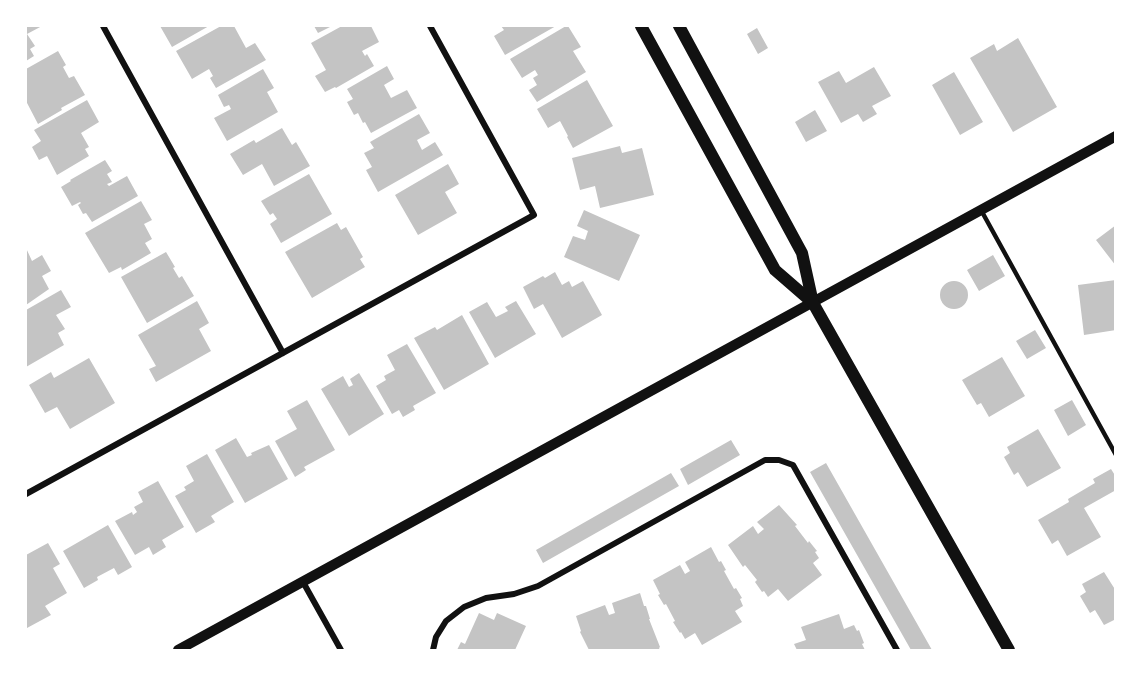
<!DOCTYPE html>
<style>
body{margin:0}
#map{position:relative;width:1141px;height:676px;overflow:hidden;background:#fff;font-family:Roboto,sans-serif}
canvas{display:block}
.frame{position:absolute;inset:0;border:27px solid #fff;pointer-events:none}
</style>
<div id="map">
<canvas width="1141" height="676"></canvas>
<div class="frame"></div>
</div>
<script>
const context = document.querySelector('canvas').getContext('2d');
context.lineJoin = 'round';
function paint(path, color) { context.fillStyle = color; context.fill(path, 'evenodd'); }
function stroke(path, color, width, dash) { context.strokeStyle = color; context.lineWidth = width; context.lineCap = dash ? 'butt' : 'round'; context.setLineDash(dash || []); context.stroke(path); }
paint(new Path2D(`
 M26 26H42L27 34 35 46 30 49 34 56 26 61Z
 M160 26H209L172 47Z
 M221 26H234L246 48 255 43 266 60 216 88 210 78 213 76 209 69 192 79 176 51Z
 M314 26H332L318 33Z
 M342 26H371L379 42 362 51 365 56 367 54 374 66 336 88 335 87 325 92 315 76 326 70 311 43Z
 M501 26H556L505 55 494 36 504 30Z
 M566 26H568L581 47 573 51 586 72 537 102 529 90 537 85 533 78 538 75 535 70 522 78 510 59Z
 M757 28 768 48 758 54 747 34Z
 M1018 38 1057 107 1013 132 970 58 994 44 997 51Z
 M58 51 66 65 63 67 69 78 74 76 85 95 61 108 62 110 38 124 26 101V69Z
 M387 66 394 79 384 85 391 98 407 90 417 108 371 133 365 122 363 123 358 113 354 115 347 102 353 99 347 89Z
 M874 67 891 96 872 106 877 114 863 122 858 114 841 123 818 82 839 71 846 83Z
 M263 69 274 88 267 92 278 112 227 141 214 118 231 109 229 105 224 107 218 95Z
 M954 72 983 122 960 135 932 85Z
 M587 80 613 126 573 148 567 137 568 136 560 121 548 128 537 109Z
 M87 100 99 122 81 133 89 147 85 149 89 156 57 175 47 156 39 160 32 147 41 141 34 130Z
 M815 110 827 131 806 142 795 122Z
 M419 114 430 133 417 140 422 150 435 142 443 155 378 192 366 170 372 167 364 153 374 148 370 142Z
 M282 128 292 145 296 142 310 166 274 186 262 164 243 175 230 154 254 140 256 143Z
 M620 146 622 153 642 148 654 195 600 208 595 186 580 190 572 158Z
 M105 160 112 171 107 174 112 182 107 184 109 186 127 176 138 196 92 222 86 213 83 214 78 205 81 203 80 202 72 206 61 187 71 181 70 180Z
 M448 164 459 184 445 192 457 213 418 235 395 195Z
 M309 174 332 214 281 243 270 224 277 219 273 213 270 215 261 201Z
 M141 201 152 220 144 224 152 239 145 243 151 253 122 270 121 267 109 273 85 233Z
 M584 210 640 235 619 281 564 257 573 236 585 240 588 231 577 226Z
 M337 223 341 230 346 227 363 257 360 259 365 267 312 298 285 252Z
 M1116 225V266L1096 240Z
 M26 248 32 261 42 255 51 271 42 276 49 289 26 305Z
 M166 252 175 267 173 268 179 278 182 276 194 296 147 323 121 277Z
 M993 255 1005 276 979 291 967 270Z
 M555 272 562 285 569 281 572 287 583 281 602 315 562 338 543 304 534 309 523 287 543 276 545 278Z
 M1116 280V330L1084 335 1078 285Z
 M940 295a14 14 0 1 1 28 0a14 14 0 1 1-28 0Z
 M61 290 71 307 56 315 65 329 58 333 64 345 26 367V310Z
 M197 301 209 323 199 329 211 351 156 382 149 369 156 366 138 335Z
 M516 301 536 334 495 358 469 312 487 302 496 317 508 311 505 307Z
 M462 315 489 364 444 390 414 338 435 327 437 330Z
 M1035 330 1046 348 1027 359 1016 341Z
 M407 344 436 393 413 406 415 410 403 417 399 410 392 414 376 386 386 380 384 376 395 370 387 355Z
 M1002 357 1025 396 989 417 981 403 977 405 962 380Z
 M89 358 115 403 70 429 57 407 45 413 29 385 51 372 54 378Z
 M359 373 384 414 349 436 321 389 343 376 349 387 353 385 350 379Z
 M307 400 335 450 304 467 306 470 295 477 275 441 297 429 287 411Z
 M1072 400 1086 425 1068 436 1054 410Z
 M1038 429 1061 468 1027 487 1018 472 1014 475 1004 457 1010 453 1007 447Z
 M236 438 247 457 252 455 251 453 269 445 288 479 245 503 215 450Z
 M731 440 740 455 688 485 680 469Z
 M207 454 234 502 211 516 215 522 196 533 175 496 186 490 184 487 194 481 186 466Z
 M826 463 932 650H911L810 472Z
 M1111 469 1116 477V490L1084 508 1101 537 1067 556 1058 540 1052 544 1038 520 1069 502 1068 499 1095 483 1093 479Z
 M671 473 679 486 543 563 536 550Z
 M158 481 184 527 162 540 166 547 153 555 149 547 135 555 115 521 132 512 133 515 137 512 134 507 143 502 138 492Z
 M779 505 797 525 795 526 808 543 809 541 817 551 815 552 819 558 813 563 822 575 788 601 778 589 768 597 764 591 762 592 755 582 757 580 745 565 743 567 728 545 753 526 758 534 764 529 757 522Z
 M108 525 132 567 118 575 114 568 97 577 98 580 84 588 63 551Z
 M48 543 60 564 53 568 67 593 45 606 51 615 27 628 26 625V555Z
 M711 547 719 562 721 561 726 570 724 571 734 589 736 588 742 598 740 599 743 606 735 611 742 622 702 645 695 633 685 639 681 632 680 633 673 622 675 621 666 604 664 605 658 595 660 594 653 580 680 565 685 574 690 571 685 562Z
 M1104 572 1116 591V619L1104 625 1095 610 1090 613 1080 596 1086 592 1082 584Z
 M640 593 644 606H646L650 619H649L660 647 659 648 660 650H589L580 632 581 631 576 616 605 605 609 615 615 613 612 603Z
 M479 613 494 620 497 613 526 626 515 650H457L461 642 465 644Z
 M839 614 844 629 854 625 857 631 859 630 864 643 862 644 865 650H797L794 644 806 640 801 627Z`), '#c4c4c4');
stroke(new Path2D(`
 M981 210 1116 455`), '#111', 4.5);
stroke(new Path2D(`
 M103 26 283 353
 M26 494 534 215 430 26
 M303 582 341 650
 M433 650 436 637 446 621 464 607 486 598 514 594 538 586 765 460H779L793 465 897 650`), '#111', 6);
stroke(new Path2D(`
 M178 650 1116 136`), '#111', 10);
stroke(new Path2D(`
 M641 26 775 270 813 303
 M679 26 802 253 813 303 1009 650`), '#111', 12);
</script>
